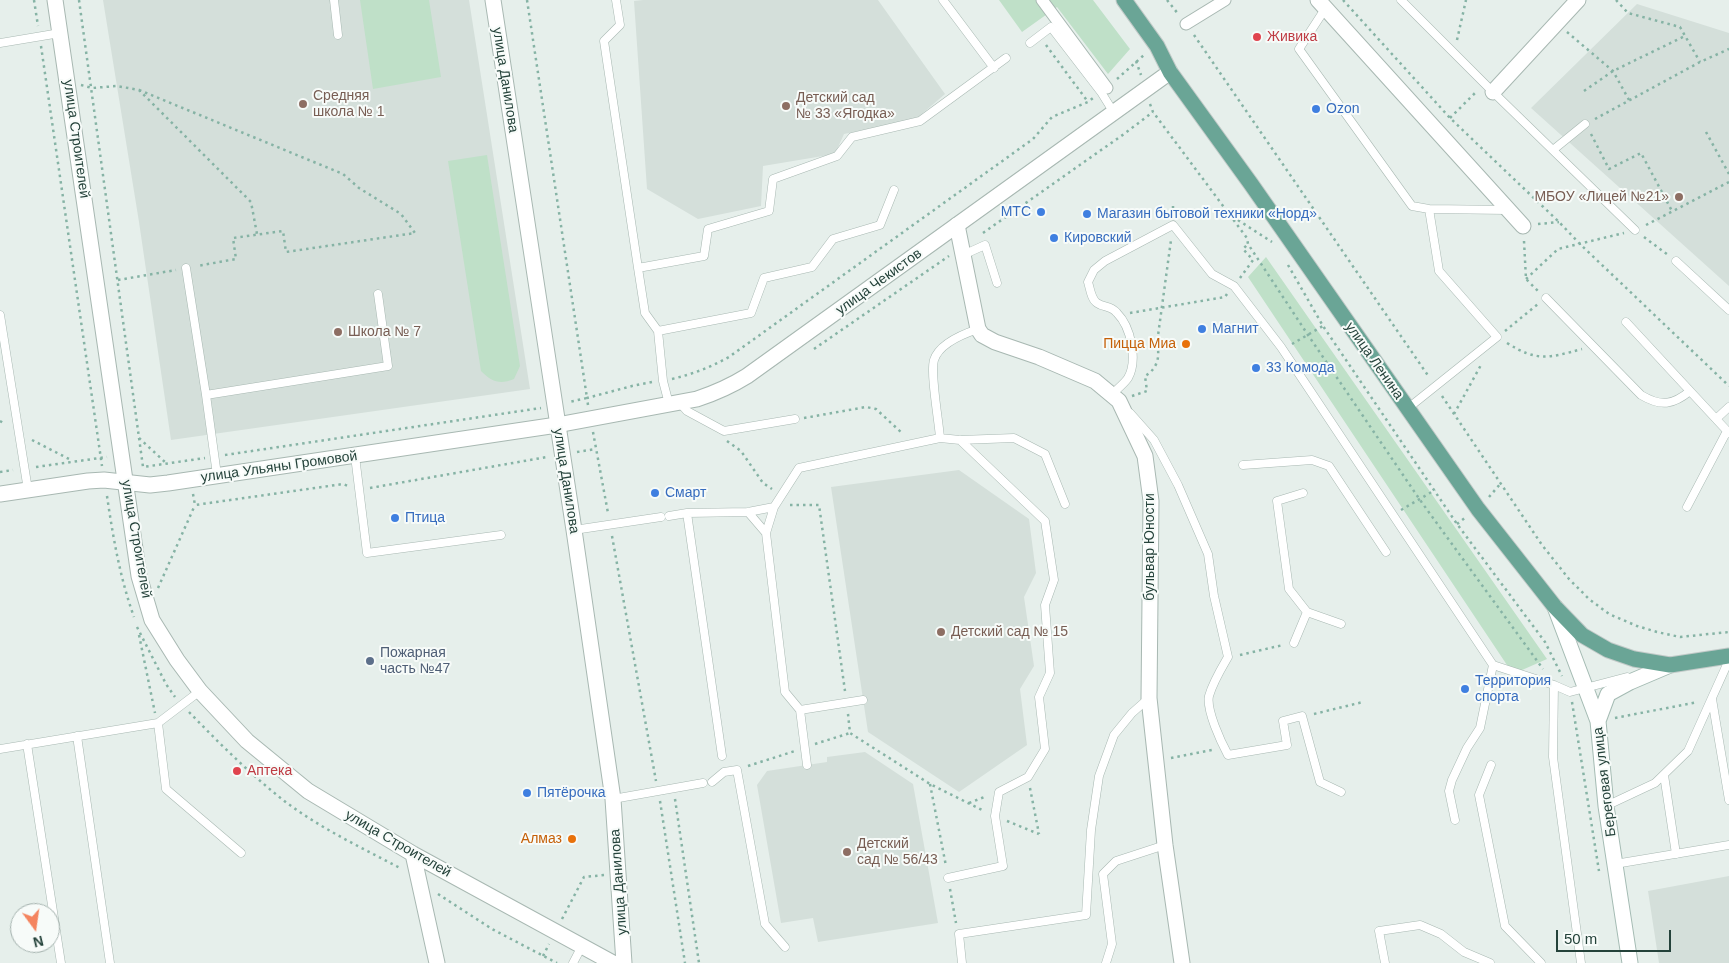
<!DOCTYPE html>
<meta charset="utf-8">
<style>
body{margin:0}
#map{position:relative;width:1729px;height:963px;overflow:hidden;background:#e6efeb;font-family:Arial,sans-serif}
canvas{display:block}
.north{position:absolute;left:10px;top:903px;width:50px;height:50px;box-sizing:border-box;background:#f7fbf9;border:1px solid #a3b1ad;border-radius:50%;rotate:166deg;font-size:14px;font-weight:700;line-height:20px;text-align:center;color:#24423a}
.north::after{content:'';display:block;margin:auto;width:18px;height:22px;background:#f4845f;clip-path:polygon(50% 0,100% 100%,50% 72%,0 100%)}
.scale{position:absolute;left:1556px;top:930px;width:115px;height:22px;box-sizing:border-box;border:2px solid #24423a;border-top:0;padding-left:6px;font-size:15px;line-height:18px;white-space:nowrap;color:#24423a;-webkit-text-stroke:4px #f7fbf9;paint-order:stroke}
</style>
<div id="map">
<canvas width="1729" height="963"></canvas>
<div class="north">N</div>
<div class="scale">50 m</div>
</div>
<script>
const context = document.querySelector('canvas').getContext('2d');
context.lineJoin = 'round';
function paint(path, color) { context.fillStyle = color; context.fill(path, 'evenodd'); }
function stroke(path, color, width, dash) { context.strokeStyle = color; context.lineWidth = width; context.lineCap = dash ? 'butt' : 'round'; context.setLineDash(dash || []); context.stroke(path); }
function write(font, color, halo, rows, align = 'center') {
  context.font = font + ' Arial,sans-serif'; context.lineWidth = 4; context.setLineDash([]); context.textBaseline = 'middle'; context.strokeStyle = halo; context.fillStyle = color; for (const [text, x, y, turn = 0] of rows) {
    context.save(); context.translate(x, y); context.rotate((+turn || 0) * Math.PI / 180); context.textAlign = isNaN(turn) ? turn : align; if (halo) context.strokeText(text, 0, 0); context.fillText(text, 0, 0); context.restore();
  }
}
paint(new Path2D(`
 M103 0H469L530 389 171 440 139 222Z
 M643 0H878L945 94 916 119 844 134 835 154 763 166 761 206 698 219 647 189 634 1Z
 M1637 4 1729 33V286L1531 108Z
 M959 470 1029 519 1036 573 1024 597 1034 666 1020 689 1027 745 959 792 868 732 831 487Z
 M865 752 913 784 938 923 818 942 813 918 781 923 757 785 767 771 827 762V757Z
 M1729 876V963H1659L1648 891Z`), '#d4dfda');
paint(new Path2D(`
 M360 0H429L441 77 373 89Z
 M999 0H1093L1130 49 1108 74 1057 7 1022 32Z
 M487 155 520 366 514 379C500 385 492 382 481 371L448 161Z
 M1266 257 1547 659 1513 674 1248 277Z`), '#bfe0c8');
const service = new Path2D(`
 M334 0 338 35
 M616 0 620 25 604 41 638 268
 M943 0 994 68
 M1401 0 1493 92 1635 230
 M1325 9 1299 49 1412 206 1429 209 1508 210
 M0 43 60 33
 M1030 43 1051 27 1101 92 1114 113
 M1553 150 1585 124
 M963 255 985 245 997 283
 M1676 261 1729 310
 M186 268 206 395
 M1546 298 1641 395C1661 407 1673 405 1690 391L1729 433
 M0 315 28 490
 M1626 322 1690 391
 M658 331 645 313 638 268 704 256 708 229 769 211 773 179 837 156 852 137 920 121 1006 58
 M1111 395C1116 390 1124 384 1128 378 1138 360 1131 327 1117 313 1110 305 1104 308 1097 303 1091 299 1090 288 1088 282L1094 270 1105 261 1173 225 1212 274 1234 286 1281 347 1493 665 1554 685 1570 692 1627 677
 M679 402 687 411 724 431 795 419
 M669 404 663 381 658 331 751 313 764 278 812 267 833 239 880 225 894 190
 M1407 409 1497 337 1439 271 1429 209
 M1130 413 1154 440 1178 485 1208 554 1214 596 1228 657C1221 669 1213 682 1209 696 1206 710 1221 742 1228 755L1287 745 1283 721 1302 716 1320 782 1341 792
 M1716 419 1729 407
 M940 438C939 422 930 373 934 360 939 344 963 334 978 329
 M355 456 367 553 501 535
 M1243 465 1312 460 1329 466 1386 552
 M217 475 206 395 388 366 378 294
 M1303 493 1277 501 1289 589 1307 612
 M774 507 766 533 785 692 800 710 863 700
 M1687 507 1727 431
 M748 512 766 533
 M687 513 722 756
 M669 516 687 513 748 512 774 507 799 468 940 438 960 440 1014 438 1045 454 1065 504
 M574 530 661 517
 M1294 643 1307 612 1341 624
 M1554 685 1553 757 1581 963
 M1712 699 1729 800
 M800 710 807 765
 M158 723 166 789 241 853
 M77 736 110 963
 M27 744 61 963
 M0 749 158 723 200 691
 M1491 765 1479 795 1505 926 1541 963
 M1664 775 1676 854
 M712 782 724 772 737 770 765 924 785 947
 M613 799 703 783
 M1606 806 1655 783 1688 751 1729 660
 M1455 820 1449 791 1452 780 1467 748 1480 728 1493 665
 M1615 864 1729 845
 M948 878 1003 866 995 816 999 792 1028 777 1045 749 1039 697 1050 673 1045 605 1054 580 1045 521 960 440
 M573 963 582 946
 M962 963 959 934 1086 915 1091 830 1099 776 1114 735 1132 713 1149 698
 M1106 963 1112 944 1103 874 1116 861 1165 845
 M1385 963 1379 931 1420 925 1441 934 1464 952 1490 963`);
const pedestrian = new Path2D(`
 M1042 0 1107 88
 M1186 24 1225 0`);
const minor = new Path2D(`
 M55 0 139 576 152 620 177 660 200 691 247 741 308 791 413 854 613 963
 M493 0 574 530 613 799 624 963
 M1318 0 1523 226
 M1493 92 1578 0
 M957 225 978 329 982 335 995 342 1039 357 1095 381 1119 401 1145 456 1151 501 1149 698 1165 845 1182 963
 M413 854 437 963`);
const tertiary = new Path2D(`
 M0 494 88 481 104 480 150 485 168 483 557 425 697 399C715 393 731 386 747 376L1170 72`);
const secondary = new Path2D(`
 M1555 607 1598 721 1606 806 1630 963
 M1598 721 1608 694 1630 682 1670 665`);
const primary = new Path2D(`
 M1124 0 1157 46 1170 72 1251 184 1478 509 1555 607 1582 635 1608 650 1634 659 1670 665 1729 656`);
stroke(service, '#a8b8b2', 9);
stroke(pedestrian, '#a8b8b2', 13);
stroke(minor, '#a8b8b2', 17);
stroke(tertiary, '#a8b8b2', 17);
stroke(secondary, '#a4bbb3', 17);
stroke(primary, '#c2cac8', 17);
stroke(new Path2D(`
 M34 0 38 26
 M79 0 143 467 205 458
 M527 0 587 398 569 402
 M1167 0 1179 15
 M1343 0 1450 118 1559 222 1580 244 1729 386
 M1616 0 1628 13 1680 27 1700 62
 M1567 32 1613 71 1629 100
 M1194 35 1429 377
 M1457 40 1466 0
 M1046 45 1088 102
 M41 46 102 466
 M1136 61 1141 75
 M1117 79 1144 55
 M81 85 92 88 117 86 139 90 251 202 257 234
 M139 90 343 174 359 188 401 214 415 233 286 252 283 231 233 238 236 259 197 266
 M1584 91 1613 71 1685 36
 M1150 104 1153 112 1247 238 1248 244 1308 335 1420 500 1543 669
 M1450 118 1476 92
 M1595 119 1700 62 1729 49
 M1706 132 1729 174
 M1591 134 1609 169 1641 153 1672 211
 M1173 206V215
 M1227 213 1272 242
 M1538 224 1559 222
 M1646 225 1729 182
 M983 233 1124 134 1153 112
 M1644 237 1668 255
 M1524 241 1526 279 1538 291
 M1288 265 1323 326 1457 524 1545 642 1562 676
 M1240 278 1253 260 1243 249 1248 244
 M1526 279 1558 249 1624 233
 M118 280 176 270
 M1130 313 1225 297 1227 294
 M1505 331 1538 304
 M1507 343C1537 362 1549 358 1582 349
 M1292 344 1323 326
 M814 349 949 256
 M672 379C693 374 711 367 729 357L1033 139 1052 117 1088 102 1093 98
 M1132 396 1147 391 1145 376C1158 368 1160 357 1157 343L1171 240
 M1442 396 1542 545 1569 579 1589 599 1609 614 1637 626 1657 632 1680 637 1729 632
 M588 405 587 398 632 386 652 382
 M1454 414 1481 365
 M804 418 866 407 876 409 903 434
 M0 421 5 424
 M593 432 608 513
 M139 438 166 463
 M32 440 71 460
 M727 441 741 451 763 483 772 489
 M577 452 596 449
 M225 455 541 408
 M36 467 107 457
 M0 472 13 470
 M370 488 547 457
 M193 494 195 505 343 484 348 486
 M107 496C113 537 120 578 134 617
 M1489 497 1501 483
 M790 505H819L845 691
 M1401 510 1435 490
 M1457 524 1466 517
 M612 536 656 781
 M158 588 195 505
 M137 627 166 684 175 697
 M139 635 155 713
 M1240 655 1283 645
 M1572 702 1599 871
 M189 712C220 744 252 776 287 803 322 829 362 848 400 868
 M848 714 850 733 930 784 984 811
 M1314 714 1363 702
 M1615 718 1698 702
 M815 744 850 733
 M1171 758 1212 750
 M748 766 795 751
 M930 784 946 866
 M1030 788 1039 834
 M675 799 699 963
 M660 801 685 963
 M969 803 987 796
 M1007 821 1039 834
 M950 889 956 923
 M438 894 492 929 557 963
 M562 919 584 877 604 875
 M543 956 549 944`), '#86b3a5', 2.5, [2.5, 4]);
stroke(service, '#fff', 8);
stroke(pedestrian, '#fff', 11);
stroke(minor, '#fff', 15);
stroke(tertiary, '#fff', 15);
stroke(secondary, '#fff', 15);
stroke(primary, '#6aa596', 15);
for (const [x, y, r, color] of [
 [1257,37,5,"#e0444e"],
 [303,104,5,"#8d6e63"],
 [786,106,5,"#8d6e63"],
 [1316,109,5,"#3f7fe0"],
 [1679,197,5,"#8d6e63"],
 [1041,212,5,"#3f7fe0"],
 [1087,214,5,"#3f7fe0"],
 [1054,238,5,"#3f7fe0"],
 [1202,329,5,"#3f7fe0"],
 [338,332,5,"#8d6e63"],
 [1186,344,5,"#e8710a"],
 [1256,368,5,"#3f7fe0"],
 [655,493,5,"#3f7fe0"],
 [395,518,5,"#3f7fe0"],
 [941,632,5,"#8d6e63"],
 [370,661,5,"#5c6f8a"],
 [1465,689,5,"#3f7fe0"],
 [237,771,5,"#e0444e"],
 [527,793,5,"#3f7fe0"],
 [572,839,5,"#e8710a"],
 [847,852,5,"#8d6e63"]
]) { const dot = new Path2D(); dot.arc(x, y, r, 0, 2 * Math.PI); context.fillStyle = color; context.fill(dot); stroke(dot, '#f7fbf9', 2); }
write('14px', '#be3a42', '#f7fbf9', [
 ["Живика",1267,37],
 ["Аптека",247,771]
], 'left');
write('14px', '#24423a', '#f7fbf9', [
 ["улица Данилова",505,80,81],
 ["улица Строителей",76,139,82],
 ["улица Чекистов",879,282,-36],
 ["улица Ленина",1374,361,55],
 ["улица Ульяны Громовой",279,467,-8],
 ["улица Данилова",566,481,81],
 ["улица Строителей",136,539,80],
 ["бульвар Юности",1150,547,-90],
 ["Береговая улица",1605,782,-97],
 ["улица Строителей",398,844,30],
 ["улица Данилова",619,882,-94]
]);
write('14px', '#785e54', '#f7fbf9', [
 ["Средняя",313,96],
 ["школа № 1",313,112],
 ["Детский сад",796,98],
 ["№ 33 «Ягодка»",796,114],
 ["МБОУ «Лицей №21»",1669,197,"right"],
 ["Школа № 7",348,332],
 ["Детский сад № 15",951,632],
 ["Детский",857,844],
 ["сад № 56/43",857,860]
], 'left');
write('14px', '#366cbe', '#f7fbf9', [
 ["Ozon",1326,109],
 ["МТС",1031,212,"right"],
 ["Магазин бытовой техники «Норд»",1097,214],
 ["Кировский",1064,238],
 ["Магнит",1212,329],
 ["33 Комода",1266,368],
 ["Смарт",665,493],
 ["Птица",405,518],
 ["Территория",1475,681],
 ["спорта",1475,697],
 ["Пятёрочка",537,793]
], 'left');
write('14px', '#c56008', '#f7fbf9', [
 ["Пицца Миа",1176,344],
 ["Алмаз",562,839]
], 'right');
write('14px', '#4e5e75', '#f7fbf9', [
 ["Пожарная",380,653],
 ["часть №47",380,669]
], 'left');
</script>
